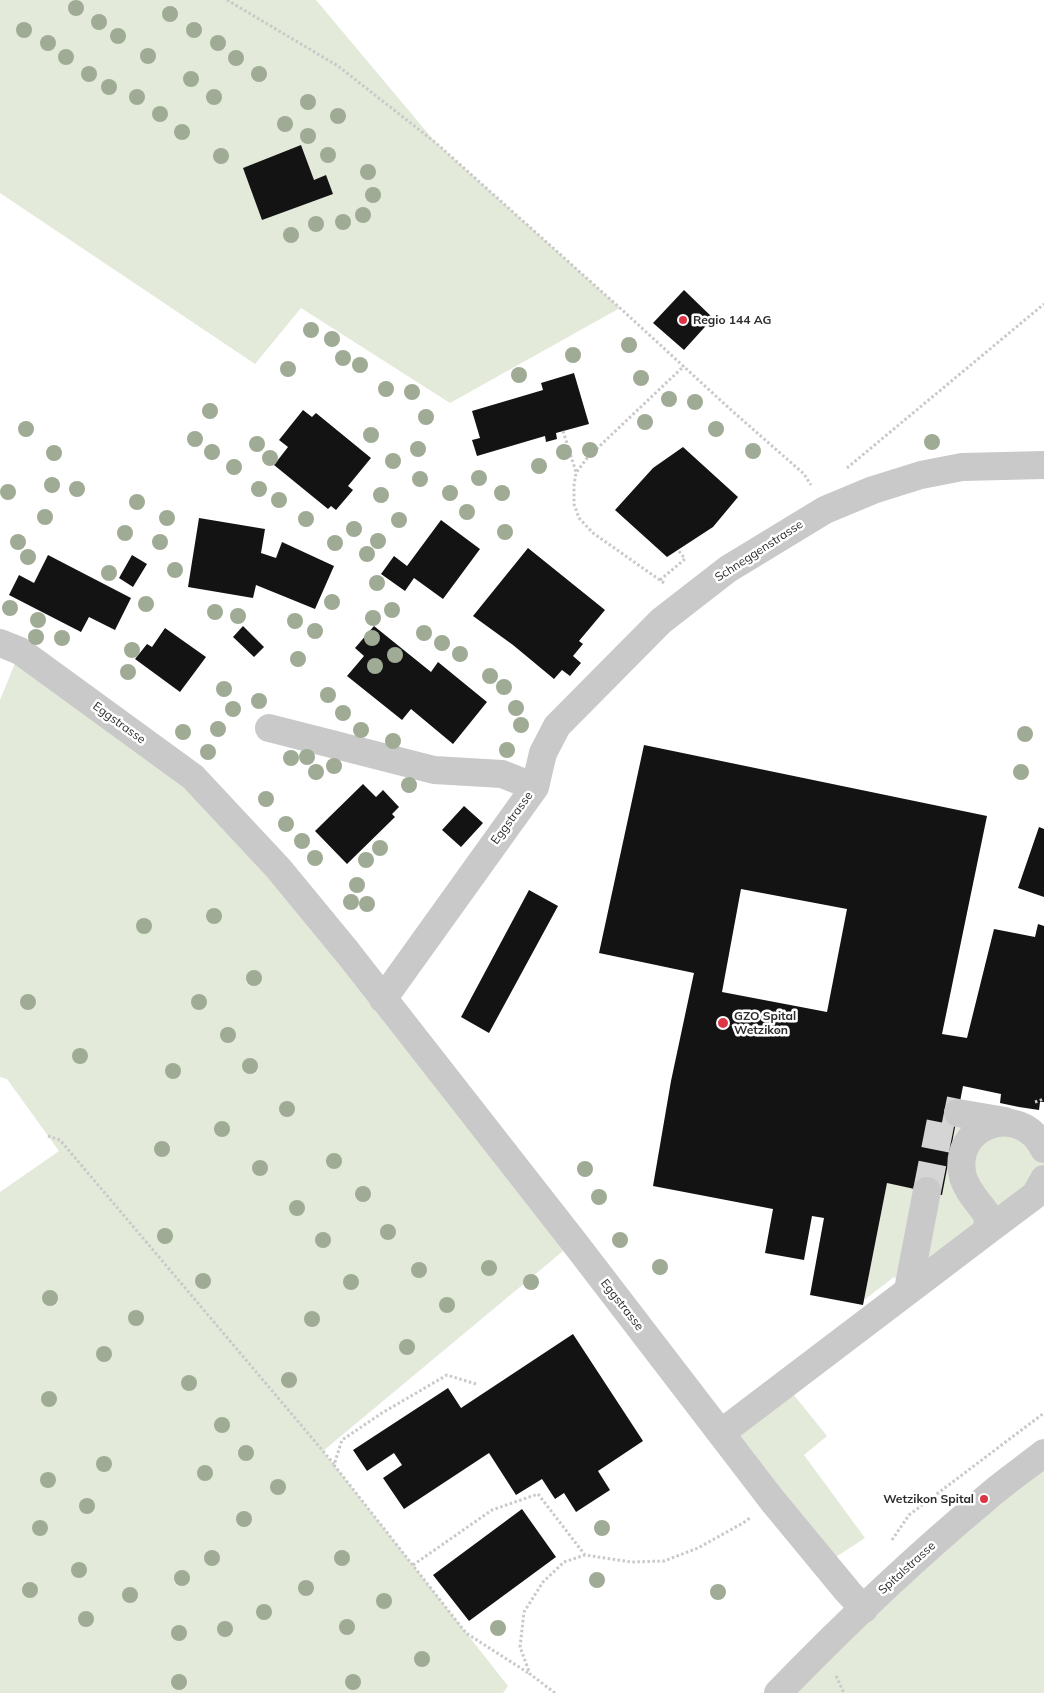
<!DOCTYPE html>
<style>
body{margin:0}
canvas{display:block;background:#fff}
</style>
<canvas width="1044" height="1693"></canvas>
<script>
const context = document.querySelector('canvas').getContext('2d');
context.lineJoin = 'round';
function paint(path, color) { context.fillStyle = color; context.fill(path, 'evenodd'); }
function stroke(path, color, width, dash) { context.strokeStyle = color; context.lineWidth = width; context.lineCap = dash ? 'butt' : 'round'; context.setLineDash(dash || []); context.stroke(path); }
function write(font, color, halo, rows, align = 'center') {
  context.font = font + ' Mulish,sans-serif'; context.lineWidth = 5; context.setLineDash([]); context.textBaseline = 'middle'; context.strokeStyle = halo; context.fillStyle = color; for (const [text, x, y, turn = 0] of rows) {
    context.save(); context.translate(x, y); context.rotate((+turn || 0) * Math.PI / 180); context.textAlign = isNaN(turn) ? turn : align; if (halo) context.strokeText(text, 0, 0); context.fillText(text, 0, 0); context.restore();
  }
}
paint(new Path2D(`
 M0 0H316L436 143 620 308 450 403 301 308 255 364 0 193Z
 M20 651 193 777 574 1242 323 1451 508 1686 503 1693H0V1192L59 1151 7 1079 0 1077V700Z
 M958 1113 1044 1149V1178L908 1290 894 1277 864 1300 887 1183 942 1194Z
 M785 1384 827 1436 804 1455 865 1538 825 1564 721 1433Z
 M1044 1453V1693H778Z`), '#e3eada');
paint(new Path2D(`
 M301 145 314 180 326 175 333 194 262 220 243 168Z
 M684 290 713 318 684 350 653 323Z
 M574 373 589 424 556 433 557 439 546 442 545 436 477 456 472 440 480 438 472 411 543 390 541 383Z
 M303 410 312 417 316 413 371 458 348 486 353 490 336 510 331 506 328 509 274 465 288 447 279 440Z
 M683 447 738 497 713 527 667 557 615 510 653 468Z
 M199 518 265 529 261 553 276 558 282 542 334 566 315 609 256 585 253 598 188 587Z
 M441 520 480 549 443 599 414 578 405 591 381 574 394 556 407 566Z
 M528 548 605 610 579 641 583 644 573 656 581 663 570 676 562 670 554 679 513 645 473 616Z
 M48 555 131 598 115 630 89 617 81 632 9 595 19 575 34 583Z
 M132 555 147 564 133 587 119 578Z
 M243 626 264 647 254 657 233 637Z
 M374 626 431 672 438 662 487 702 453 744 411 709 402 720 347 676 364 656 355 648Z
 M165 628 206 657 180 692 135 659 147 644 152 647Z
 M644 745 987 816 942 1034 967 1038 994 929 1035 937 1038 924 1044 926V1102H1040L1039 1110 1019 1107 1000 1103 1001 1094 963 1086 942 1195 887 1183 863 1305 810 1295 824 1218 812 1216 804 1260 765 1253 773 1209 653 1186 671 1081 694 973 599 953ZM741 889 847 909 827 1012 722 992Z
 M363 784 376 797 383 790 399 807 392 814 395 817 347 864 315 831Z
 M464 806 483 823 461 847 442 830Z
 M1039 827 1044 829V897L1018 888Z
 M529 890 558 906 489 1033 461 1017Z
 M573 1334 643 1441 598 1471 610 1490 576 1512 564 1493 555 1499 542 1479 516 1495 489 1453 404 1509 383 1478 402 1465 394 1453 367 1471 353 1450 448 1388 461 1408Z
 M522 1509 556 1557 469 1621 433 1575Z`), '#131313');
stroke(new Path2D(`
 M927 1191 943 1110 958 1113`), '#d5d5d5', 28, [28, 14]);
stroke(new Path2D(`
 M227 0 338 66 436 143 620 308 730 409 804 474 811 485
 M563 431 576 472
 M847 468 1044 304
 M660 580 685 559 678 550
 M664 583 593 533 579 518 574 504V485L576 473 588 457 684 366
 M1035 1102 1044 1099
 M48 1136 60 1140 334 1464
 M476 1384 447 1375 382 1413 342 1440 334 1465 466 1633 530 1674
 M892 1540 909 1515 1044 1413
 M413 1565 492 1510 538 1494 585 1555
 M836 1676 844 1693
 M555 1693 530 1674 520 1647 524 1612 543 1582 564 1562 585 1555 631 1562 664 1561 698 1548 743 1523 750 1518`), '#c9c9c9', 3, [2.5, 2.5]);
stroke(new Path2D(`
 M0 643 20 651 193 777 278 868 348 953 574 1242 772 1500 848 1592 864 1609
 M269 728 434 770 502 774 535 787 383 999
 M535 787 543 753 557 726 661 621 728 569 825 510 873 490 921 475 962 467 1044 465
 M958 1113 1005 1121
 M1044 1149C1020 1100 950 1125 963 1177 967 1191 980 1204 988 1216L987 1231 1035 1195 1044 1179
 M908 1290 927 1191
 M721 1433 987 1231
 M778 1693C843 1626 912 1560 984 1500 1003 1483 1024 1469 1044 1453`), '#c9c9c9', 28);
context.fillStyle = '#9fab94';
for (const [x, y] of [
 [76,8],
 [170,14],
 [99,22],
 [24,30],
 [194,30],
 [118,36],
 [48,43],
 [218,43],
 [148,56],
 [66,57],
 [236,58],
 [89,74],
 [259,74],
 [191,79],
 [109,87],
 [137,97],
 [214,97],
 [308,102],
 [160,114],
 [338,116],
 [285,124],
 [182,132],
 [308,136],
 [328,155],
 [221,156],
 [368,172],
 [373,195],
 [363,215],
 [343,222],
 [316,224],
 [291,235],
 [311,330],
 [332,339],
 [629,345],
 [573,355],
 [343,358],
 [360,365],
 [288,369],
 [519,375],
 [641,378],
 [386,389],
 [412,392],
 [669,399],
 [695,402],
 [210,411],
 [426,417],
 [645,422],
 [26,429],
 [716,429],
 [371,435],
 [195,439],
 [932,442],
 [257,444],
 [418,449],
 [590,450],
 [753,451],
 [212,452],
 [564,452],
 [54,453],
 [270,458],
 [393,461],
 [539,466],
 [234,467],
 [479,478],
 [420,479],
 [52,485],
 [77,489],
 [259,489],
 [8,492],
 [450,493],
 [502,493],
 [381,495],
 [279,500],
 [137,502],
 [467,512],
 [45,517],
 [167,518],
 [306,519],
 [399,520],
 [354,529],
 [505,532],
 [125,533],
 [378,541],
 [18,542],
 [160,542],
 [335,543],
 [367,554],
 [28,557],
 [175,570],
 [109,573],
 [377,583],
 [332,602],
 [146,604],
 [10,608],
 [392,610],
 [215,612],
 [238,616],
 [373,618],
 [38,620],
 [295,621],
 [315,631],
 [424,633],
 [36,637],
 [62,638],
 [372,638],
 [442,643],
 [132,650],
 [460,654],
 [395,655],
 [298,659],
 [375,666],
 [128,672],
 [490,676],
 [504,687],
 [224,689],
 [328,695],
 [259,701],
 [516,708],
 [233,709],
 [343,713],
 [521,725],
 [218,729],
 [361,730],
 [183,732],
 [1025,734],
 [393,741],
 [507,750],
 [208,752],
 [307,757],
 [291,758],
 [334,766],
 [316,772],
 [1021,772],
 [409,785],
 [266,799],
 [286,824],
 [302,841],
 [380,848],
 [315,858],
 [366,860],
 [357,885],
 [351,902],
 [367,904],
 [214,916],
 [144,926],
 [254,978],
 [28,1002],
 [199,1002],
 [228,1035],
 [80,1056],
 [250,1066],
 [173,1071],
 [287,1109],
 [222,1129],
 [162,1149],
 [334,1161],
 [260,1168],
 [585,1169],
 [363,1194],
 [599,1197],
 [297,1208],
 [388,1232],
 [165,1236],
 [323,1240],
 [620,1240],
 [660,1267],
 [489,1268],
 [419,1270],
 [203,1281],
 [351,1282],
 [531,1282],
 [50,1298],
 [447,1305],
 [136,1318],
 [312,1319],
 [407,1347],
 [104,1354],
 [289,1380],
 [189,1383],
 [49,1399],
 [222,1425],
 [246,1453],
 [104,1464],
 [205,1473],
 [48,1480],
 [278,1487],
 [87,1506],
 [244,1519],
 [40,1528],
 [602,1528],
 [212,1558],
 [342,1558],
 [79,1570],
 [182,1578],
 [597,1580],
 [306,1588],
 [30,1590],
 [718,1592],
 [130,1595],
 [384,1601],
 [264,1612],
 [86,1619],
 [347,1627],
 [498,1628],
 [225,1629],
 [179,1633],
 [422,1659],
 [179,1682],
 [353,1682]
]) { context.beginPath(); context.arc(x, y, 8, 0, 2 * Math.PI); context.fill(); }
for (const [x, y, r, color] of [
 [683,320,5,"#dc3644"],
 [723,1023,6,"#dc3644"],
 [984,1499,5,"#dc3644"]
]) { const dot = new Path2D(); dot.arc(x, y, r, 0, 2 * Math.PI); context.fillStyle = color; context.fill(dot); stroke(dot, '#fff', 2); }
write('bold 12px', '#2c2c2c', '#fff', [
 ["Regio 144 AG",693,320],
 ["GZO Spital",734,1016],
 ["Wetzikon",734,1030],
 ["Wetzikon Spital",974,1499,"right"]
], 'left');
write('12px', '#2c2c2c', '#fff', [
 ["Schneggenstrasse",759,551,-33],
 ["Eggstrasse",119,723,36],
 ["Eggstrasse",512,818,-54],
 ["Eggstrasse",622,1305,52],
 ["Spitalstrasse",907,1568,-42]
]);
</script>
